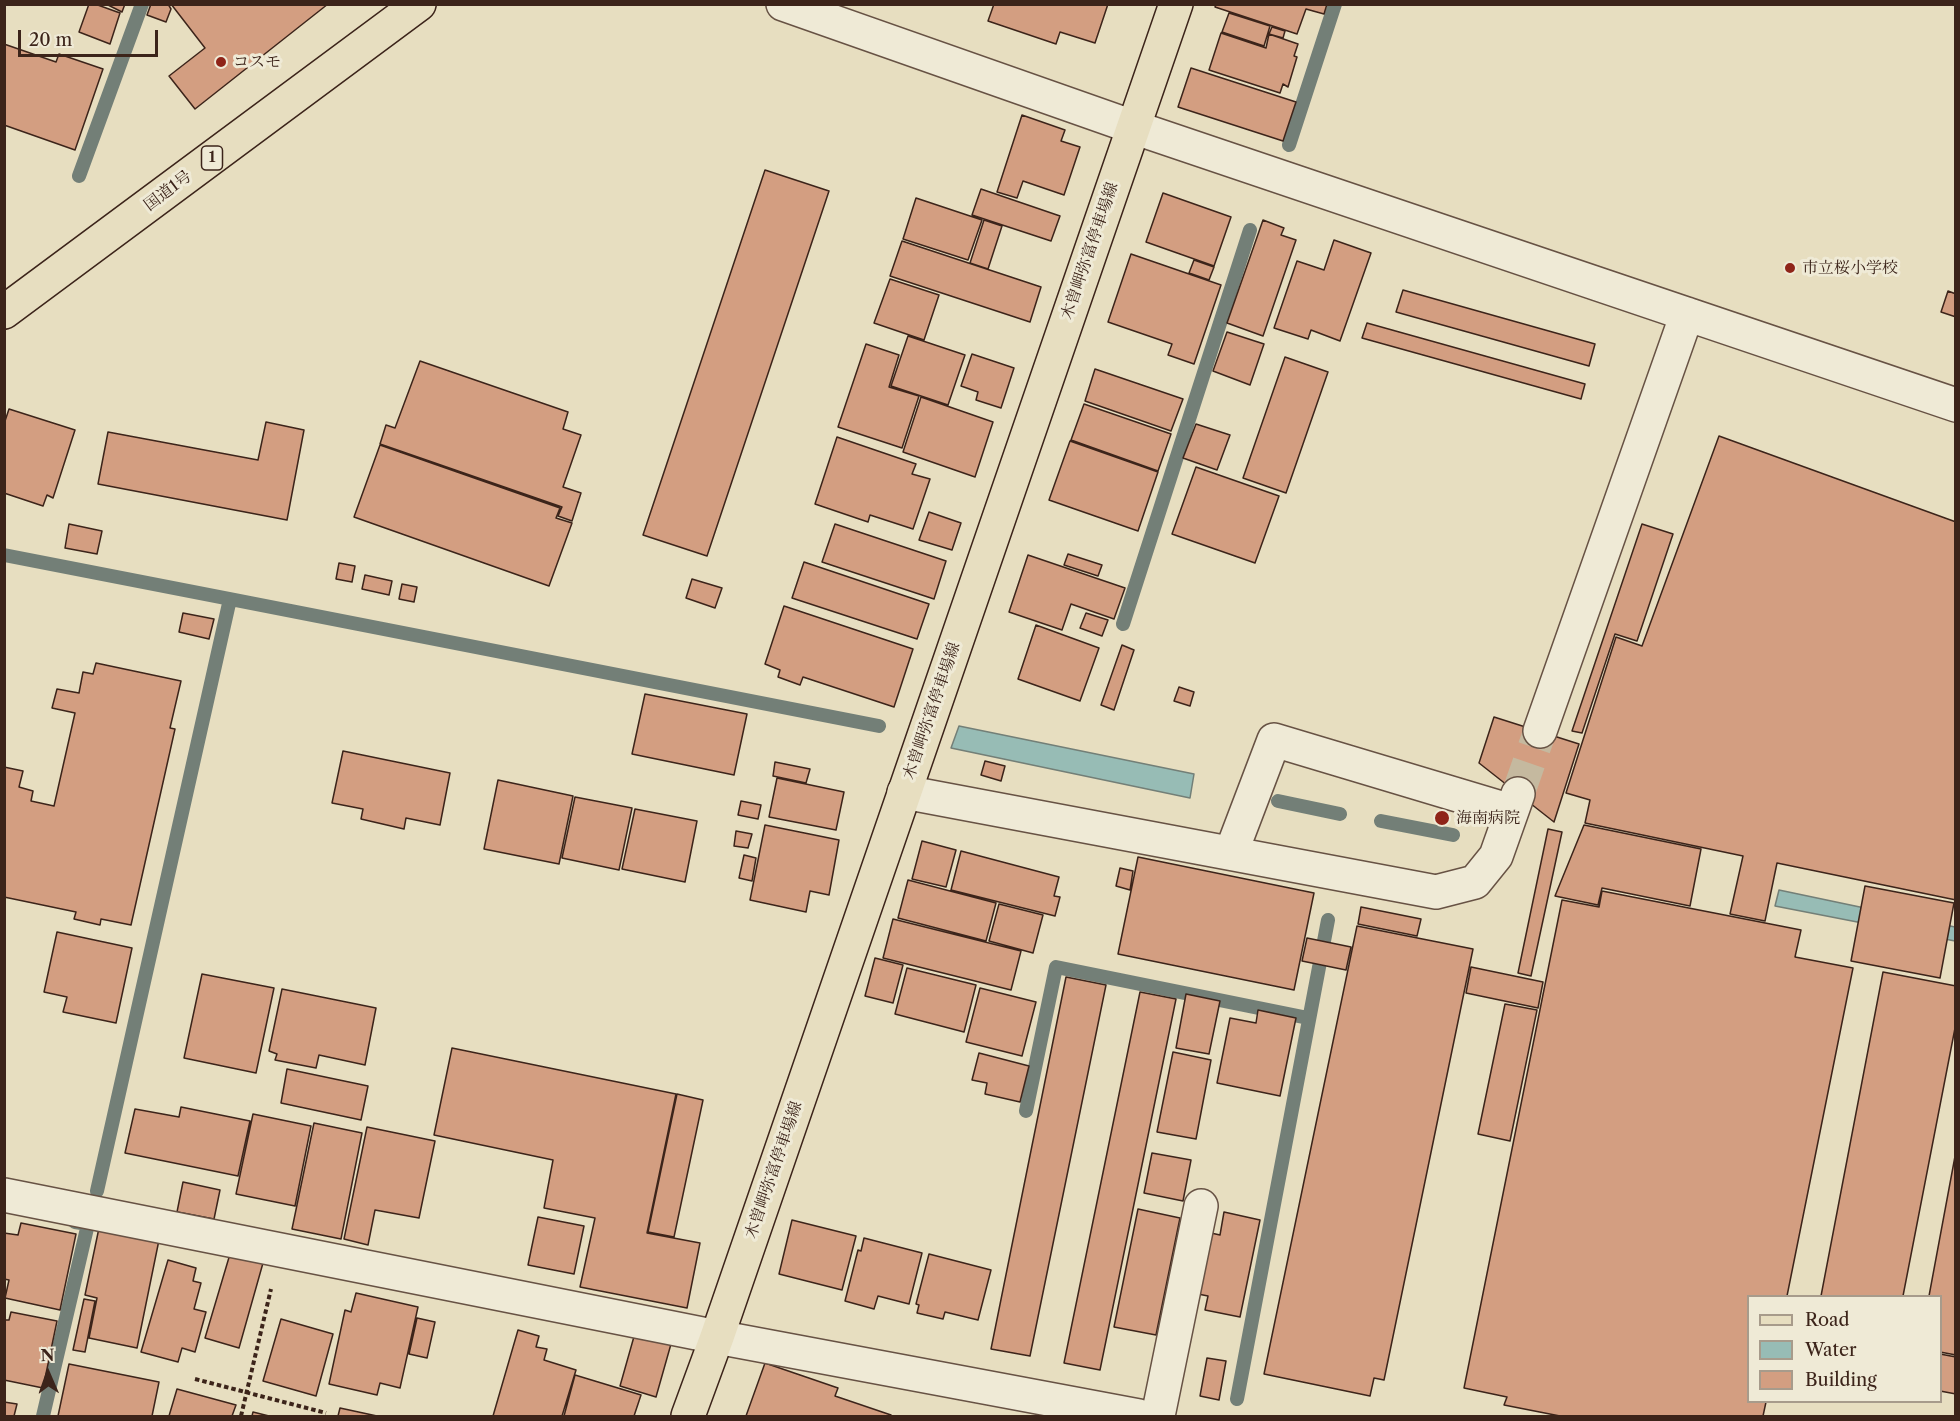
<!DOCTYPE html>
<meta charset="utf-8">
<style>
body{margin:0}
#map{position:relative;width:1960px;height:1421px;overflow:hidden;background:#e7dec0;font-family:"Libre Caslon Text",serif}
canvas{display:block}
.frame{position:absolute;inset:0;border:6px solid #3c241a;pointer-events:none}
.legend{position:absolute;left:1747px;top:1295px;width:195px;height:108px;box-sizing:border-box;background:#efead6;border:2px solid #a79b8b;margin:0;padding:8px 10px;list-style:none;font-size:18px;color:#3c241a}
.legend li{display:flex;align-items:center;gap:12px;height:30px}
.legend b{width:30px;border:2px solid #a79b8b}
.north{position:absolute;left:18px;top:1343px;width:60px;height:60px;-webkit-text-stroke:4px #efead6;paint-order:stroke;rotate:358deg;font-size:16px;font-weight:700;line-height:24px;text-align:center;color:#3c241a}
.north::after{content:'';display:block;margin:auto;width:21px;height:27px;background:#3c241a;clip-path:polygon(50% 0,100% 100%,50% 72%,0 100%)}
.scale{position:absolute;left:18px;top:30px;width:140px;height:27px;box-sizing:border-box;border:3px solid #3c241a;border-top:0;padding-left:8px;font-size:18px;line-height:21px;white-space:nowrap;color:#3c241a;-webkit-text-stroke:4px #efead6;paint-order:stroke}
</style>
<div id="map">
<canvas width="1960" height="1421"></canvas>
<div class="frame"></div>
<ul class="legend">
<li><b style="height:8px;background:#e7dec0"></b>Road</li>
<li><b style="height:16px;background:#97bcb5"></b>Water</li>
<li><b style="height:16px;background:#d39e81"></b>Building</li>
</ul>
<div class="north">N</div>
<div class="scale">20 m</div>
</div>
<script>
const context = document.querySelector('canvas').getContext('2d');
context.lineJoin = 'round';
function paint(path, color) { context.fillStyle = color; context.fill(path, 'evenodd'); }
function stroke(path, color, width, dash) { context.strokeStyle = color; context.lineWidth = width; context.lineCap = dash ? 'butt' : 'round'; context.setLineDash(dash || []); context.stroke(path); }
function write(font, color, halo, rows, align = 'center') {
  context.font = font + ' "Libre Caslon Text","Noto Serif JP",serif'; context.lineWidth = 6; context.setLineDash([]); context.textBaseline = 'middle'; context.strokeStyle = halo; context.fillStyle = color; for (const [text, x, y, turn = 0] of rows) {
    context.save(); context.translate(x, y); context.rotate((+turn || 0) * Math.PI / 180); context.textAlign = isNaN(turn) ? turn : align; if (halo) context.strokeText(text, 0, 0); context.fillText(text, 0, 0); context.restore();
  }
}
const water = new Path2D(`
 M959 726 1194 774 1190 798 951 748Z
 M1779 890 1955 927V941L1775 906Z`);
paint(water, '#97bcb5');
stroke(water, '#737f77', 1.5);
stroke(new Path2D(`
 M1289 145 1335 4
 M79 176 142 4
 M4 555 230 599
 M1123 624 1250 230
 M1278 801 1340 814
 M1381 821 1453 835
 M1026 1111 1056 967 1308 1018
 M97 1191 230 599 879 726
 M1237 1399 1328 920
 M43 1416 88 1224 75 1222`), '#737f77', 14);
const building = new Path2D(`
 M89 4H95L120 13 110 44 79 32Z
 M106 4H125L122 12Z
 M151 4H168L171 9 166 22 147 15Z
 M171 4H328L195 109 169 76 205 48Z
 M994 4H1108L1095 43 1060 32 1056 44 988 21Z
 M1216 4H1327L1324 14 1306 9 1297 34 1215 7Z
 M1229 13 1270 26 1264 46 1222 32Z
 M1272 27 1285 31 1283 38 1269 34Z
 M1221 33 1266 48 1269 34 1298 44 1294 56 1297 57 1288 87 1283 84 1280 93 1209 70Z
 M4 44 56 62 59 54 103 69 75 150 4 125Z
 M1191 68 1296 102 1283 141 1178 107Z
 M1022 115 1065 130 1061 141 1080 147 1064 195 1023 181 1017 198 997 192Z
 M765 170 829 191 707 556 643 535Z
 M981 189 1060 216 1051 241 972 215Z
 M1163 193 1231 217 1214 266 1146 242Z
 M916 198 982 220 968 260 903 239Z
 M984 220 1002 226 988 269 970 263Z
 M1263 220 1284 228 1281 235 1296 240 1263 336 1227 323Z
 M1334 240 1371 253 1340 341 1311 330 1308 339 1274 328 1297 261 1324 270Z
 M902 241 1041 287 1030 322 890 276Z
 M1131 254 1221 285 1194 364 1168 355 1172 344 1108 322Z
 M1194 260 1214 267 1209 280 1189 273Z
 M890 279 939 295 924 340 874 323Z
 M1403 290 1595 344 1589 366 1396 312Z
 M1948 291 1956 294V317L1941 312Z
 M1367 323 1585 384 1581 399 1362 338Z
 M1227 332 1264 344 1250 385 1213 371Z
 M908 336 965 355 948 405 891 386Z
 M866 344 899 355 889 387 919 396 902 448 838 427Z
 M972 354 1014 368 1001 408 976 400 978 392 961 386Z
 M1285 357 1328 372 1286 493 1243 478Z
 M420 361 568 412 563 429 581 435 563 487 581 493 572 521 558 516 562 507 380 444 386 425 395 428Z
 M1095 369 1183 399 1171 431 1085 401Z
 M921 397 993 422 975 477 903 452Z
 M1084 404 1171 434 1158 471 1071 440Z
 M9 409 75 430 53 498 47 495 43 506 4 493V424Z
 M266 422 304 430 287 520 98 484 108 432 258 460Z
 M1196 424 1230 435 1217 470 1183 458Z
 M1719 436 1956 522V900L1777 863 1765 921 1730 914 1743 856 1585 823 1590 800 1566 793 1616 637 1642 646Z
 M837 437 916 464 912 474 930 479 913 529 870 515 868 522 815 504Z
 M1070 441 1158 472 1138 531 1049 500Z
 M380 445 560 508 556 518 572 523 549 586 354 517Z
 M1196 467 1279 496 1255 563 1172 534Z
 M929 512 961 523 952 550 919 540Z
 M69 524 102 531 97 554 65 548Z
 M835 524 946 561 934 599 822 562Z
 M1642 524 1673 534 1637 641 1615 634 1582 733 1572 731Z
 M1068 554 1102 565 1098 576 1064 565Z
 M1028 555 1125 588 1114 619 1071 604 1062 630 1009 612Z
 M804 562 929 604 917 639 792 598Z
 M339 563 355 566 352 582 336 579Z
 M365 575 392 581 389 595 362 589Z
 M692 579 722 588 715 608 686 598Z
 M402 584 417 587 414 602 399 599Z
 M784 606 913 649 894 707 803 677 800 685 778 677 780 670 765 664Z
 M183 613 214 619 209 639 179 632Z
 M1086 613 1108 620 1102 636 1080 628Z
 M1036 625 1099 648 1080 701 1018 679Z
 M1122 645 1134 650 1114 710 1101 705Z
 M96 663 181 681 170 728 175 729 131 925 101 919 100 925 74 919 76 912 4 897V767L23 771 19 787 33 791 31 801 54 806 75 713 52 708 57 689 79 693 83 672 93 674Z
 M1179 687 1194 692 1190 706 1174 701Z
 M645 694 747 714 734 775 632 754Z
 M1494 717 1579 744 1554 822 1479 763Z
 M343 751 450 773 440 825 406 818 404 829 361 819 363 809 332 803Z
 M985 761 1005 766 1001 781 981 775Z
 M775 762 810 769 806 783 773 776Z
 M777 778 844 792 836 830 769 817Z
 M498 780 573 796 559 864 484 849Z
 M575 797 632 808 619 870 562 858Z
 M741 801 761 805 758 819 738 815Z
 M635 809 697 821 685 882 622 869Z
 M765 825 839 840 829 895 810 891 806 912 750 900Z
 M1584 825 1701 849 1690 906 1602 888 1598 905 1555 896Z
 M1548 829 1562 832 1531 976 1518 973Z
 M736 831 752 834 748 848 734 846Z
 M922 841 956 850 946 887 912 879Z
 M961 851 1059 877 1054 896 1060 897 1055 916 951 890Z
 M744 855 756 858 752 881 739 878Z
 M1138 857 1314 893 1294 990 1118 954Z
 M1120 868 1133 871 1130 890 1116 886Z
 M908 880 996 903 986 941 898 918Z
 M1865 886 1954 903 1940 978 1851 961Z
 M1602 891 1801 930 1795 957 1853 968 1787 1296H1748V1402H1766L1763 1416H1560L1504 1405 1507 1397 1464 1388 1562 900 1599 907Z
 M999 904 1043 915 1033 953 989 941Z
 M1361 907 1421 919 1417 936 1358 924Z
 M893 919 1021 951 1011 990 883 958Z
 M1357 926 1473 949 1384 1380 1374 1378 1370 1396 1264 1374Z
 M57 932 132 948 116 1023 63 1012 67 997 44 992Z
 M1307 938 1351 947 1346 970 1302 961Z
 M875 958 903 965 893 1003 865 996Z
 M1471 967 1543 982 1538 1008 1466 993Z
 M907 968 976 985 964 1032 895 1014Z
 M1883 972 1956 986V1023L1903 1296H1821Z
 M202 974 274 988 256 1073 184 1058Z
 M1066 977 1106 985 1030 1356 991 1349Z
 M980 988 1036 1002 1022 1056 966 1042Z
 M282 989 376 1008 365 1065 319 1055 316 1068 275 1060 277 1054 269 1051Z
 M1140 992 1176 999 1100 1370 1064 1363Z
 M1186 994 1220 1001 1209 1054 1176 1048Z
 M1505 1004 1537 1010 1510 1141 1478 1134Z
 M1258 1010 1296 1018 1280 1096 1217 1083 1230 1018 1256 1023Z
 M452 1048 676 1094 647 1233 700 1243 687 1308 580 1287 595 1218 544 1208 553 1160 434 1135Z
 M1173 1052 1211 1060 1196 1139 1157 1132Z
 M979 1053 1029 1066 1020 1102 985 1094 987 1083 972 1080Z
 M287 1069 368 1086 361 1120 281 1103Z
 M677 1094 703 1100 674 1237 648 1232Z
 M181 1107 250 1121 238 1176 125 1153 135 1109 179 1117Z
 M253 1114 311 1126 295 1206 236 1194Z
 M314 1123 362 1133 341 1239 292 1229Z
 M367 1127 435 1141 419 1218 375 1210 368 1245 344 1239Z
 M1956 1151V1355L1940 1352V1296H1929Z
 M1152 1153 1191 1160 1183 1201 1144 1193Z
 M183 1182 220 1190 214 1219 177 1212Z
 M1138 1209 1180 1218 1156 1335 1114 1327Z
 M1224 1212 1260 1220 1240 1317 1205 1310 1208 1296 1198 1294 1211 1233 1220 1235Z
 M538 1217 584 1226 574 1274 528 1265Z
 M792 1220 856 1236 842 1290 779 1274Z
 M21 1223 76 1234 60 1310 5 1298 9 1280 4 1279V1233L18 1235Z
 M99 1228 159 1240 137 1348 89 1338 97 1298 85 1295Z
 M864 1238 922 1253 909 1304 878 1296 874 1309 845 1301 858 1250 861 1251Z
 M230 1254 263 1263 239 1348 205 1338Z
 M929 1254 991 1270 978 1320 945 1312 943 1319 917 1313 919 1305 916 1304Z
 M168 1260 196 1268 193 1281 201 1283 194 1309 206 1312 195 1352 182 1348 178 1362 141 1352Z
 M356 1293 418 1307 400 1388 380 1383 377 1395 329 1384 345 1310 351 1312Z
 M84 1299 95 1301 85 1352 73 1350Z
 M11 1312 57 1321 43 1388 4 1380V1320H9Z
 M417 1318 435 1322 427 1358 409 1354Z
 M281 1319 333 1334 316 1396 263 1381Z
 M518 1330 539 1336 536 1347 547 1349 544 1360 576 1370 562 1416H493Z
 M635 1333 671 1344 656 1397 620 1386Z
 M1940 1354 1956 1357V1394L1940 1391Z
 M1207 1358 1226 1361 1219 1400 1200 1396Z
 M765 1363 838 1388 835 1396 891 1415 890 1416H746Z
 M69 1364 159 1382 152 1416H58Z
 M575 1375 641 1395 634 1416H564Z
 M177 1389 236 1405 232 1416H169Z
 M4 1402 17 1404 14 1416H4Z
 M340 1408 377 1416H338Z
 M253 1412 269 1416H252Z`);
paint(building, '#d39e81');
stroke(building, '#3c241a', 1.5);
stroke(new Path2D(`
 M1518 794 1540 731`), '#c5b99f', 33, [33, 16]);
const minor = new Path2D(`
 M783 4 1133 127 1956 405
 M1540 731 1687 314
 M904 792 1436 892 1475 882 1496 856 1518 794
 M1231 853 1274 740 1511 811
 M4 1195 717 1337 1139 1416
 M1158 1416 1201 1206`);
const major = new Path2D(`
 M688 1416 717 1337 1176 4`);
const highway = new Path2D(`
 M4 312 419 4`);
stroke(minor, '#675244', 36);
stroke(major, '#3c241a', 36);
stroke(highway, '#3c241a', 36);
stroke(new Path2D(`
 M195 1379 326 1413
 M241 1416 271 1289`), '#3c241a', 4, [4.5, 3]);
stroke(minor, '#efead6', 33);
stroke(major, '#e7dec0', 33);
stroke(highway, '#e7dec0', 33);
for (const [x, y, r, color] of [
 [221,62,6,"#8f2418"],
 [1790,268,6,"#8f2418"],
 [1442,818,8,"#8f2418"]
]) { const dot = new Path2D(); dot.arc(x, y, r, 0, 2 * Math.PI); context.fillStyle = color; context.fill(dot); stroke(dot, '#efead6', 2); }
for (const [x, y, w] of [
 [212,158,21]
]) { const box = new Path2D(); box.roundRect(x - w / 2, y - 12, w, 24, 4.5); context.fillStyle = '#efead6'; context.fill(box); stroke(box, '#3c241a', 1.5); }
write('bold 15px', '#3c241a', null, [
 ["1",212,158]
]);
write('16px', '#3c241a', '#efead6', [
 ["コスモ",233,62],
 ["市立桜小学校",1802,268],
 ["海南病院",1456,818]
], 'left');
write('16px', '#3c241a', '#efead6', [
 ["国道1号",168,191,-37],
 ["木曽岬弥富停車場線",1090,251,-71],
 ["木曽岬弥富停車場線",932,711,-71],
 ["木曽岬弥富停車場線",774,1170,-71]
]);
</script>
